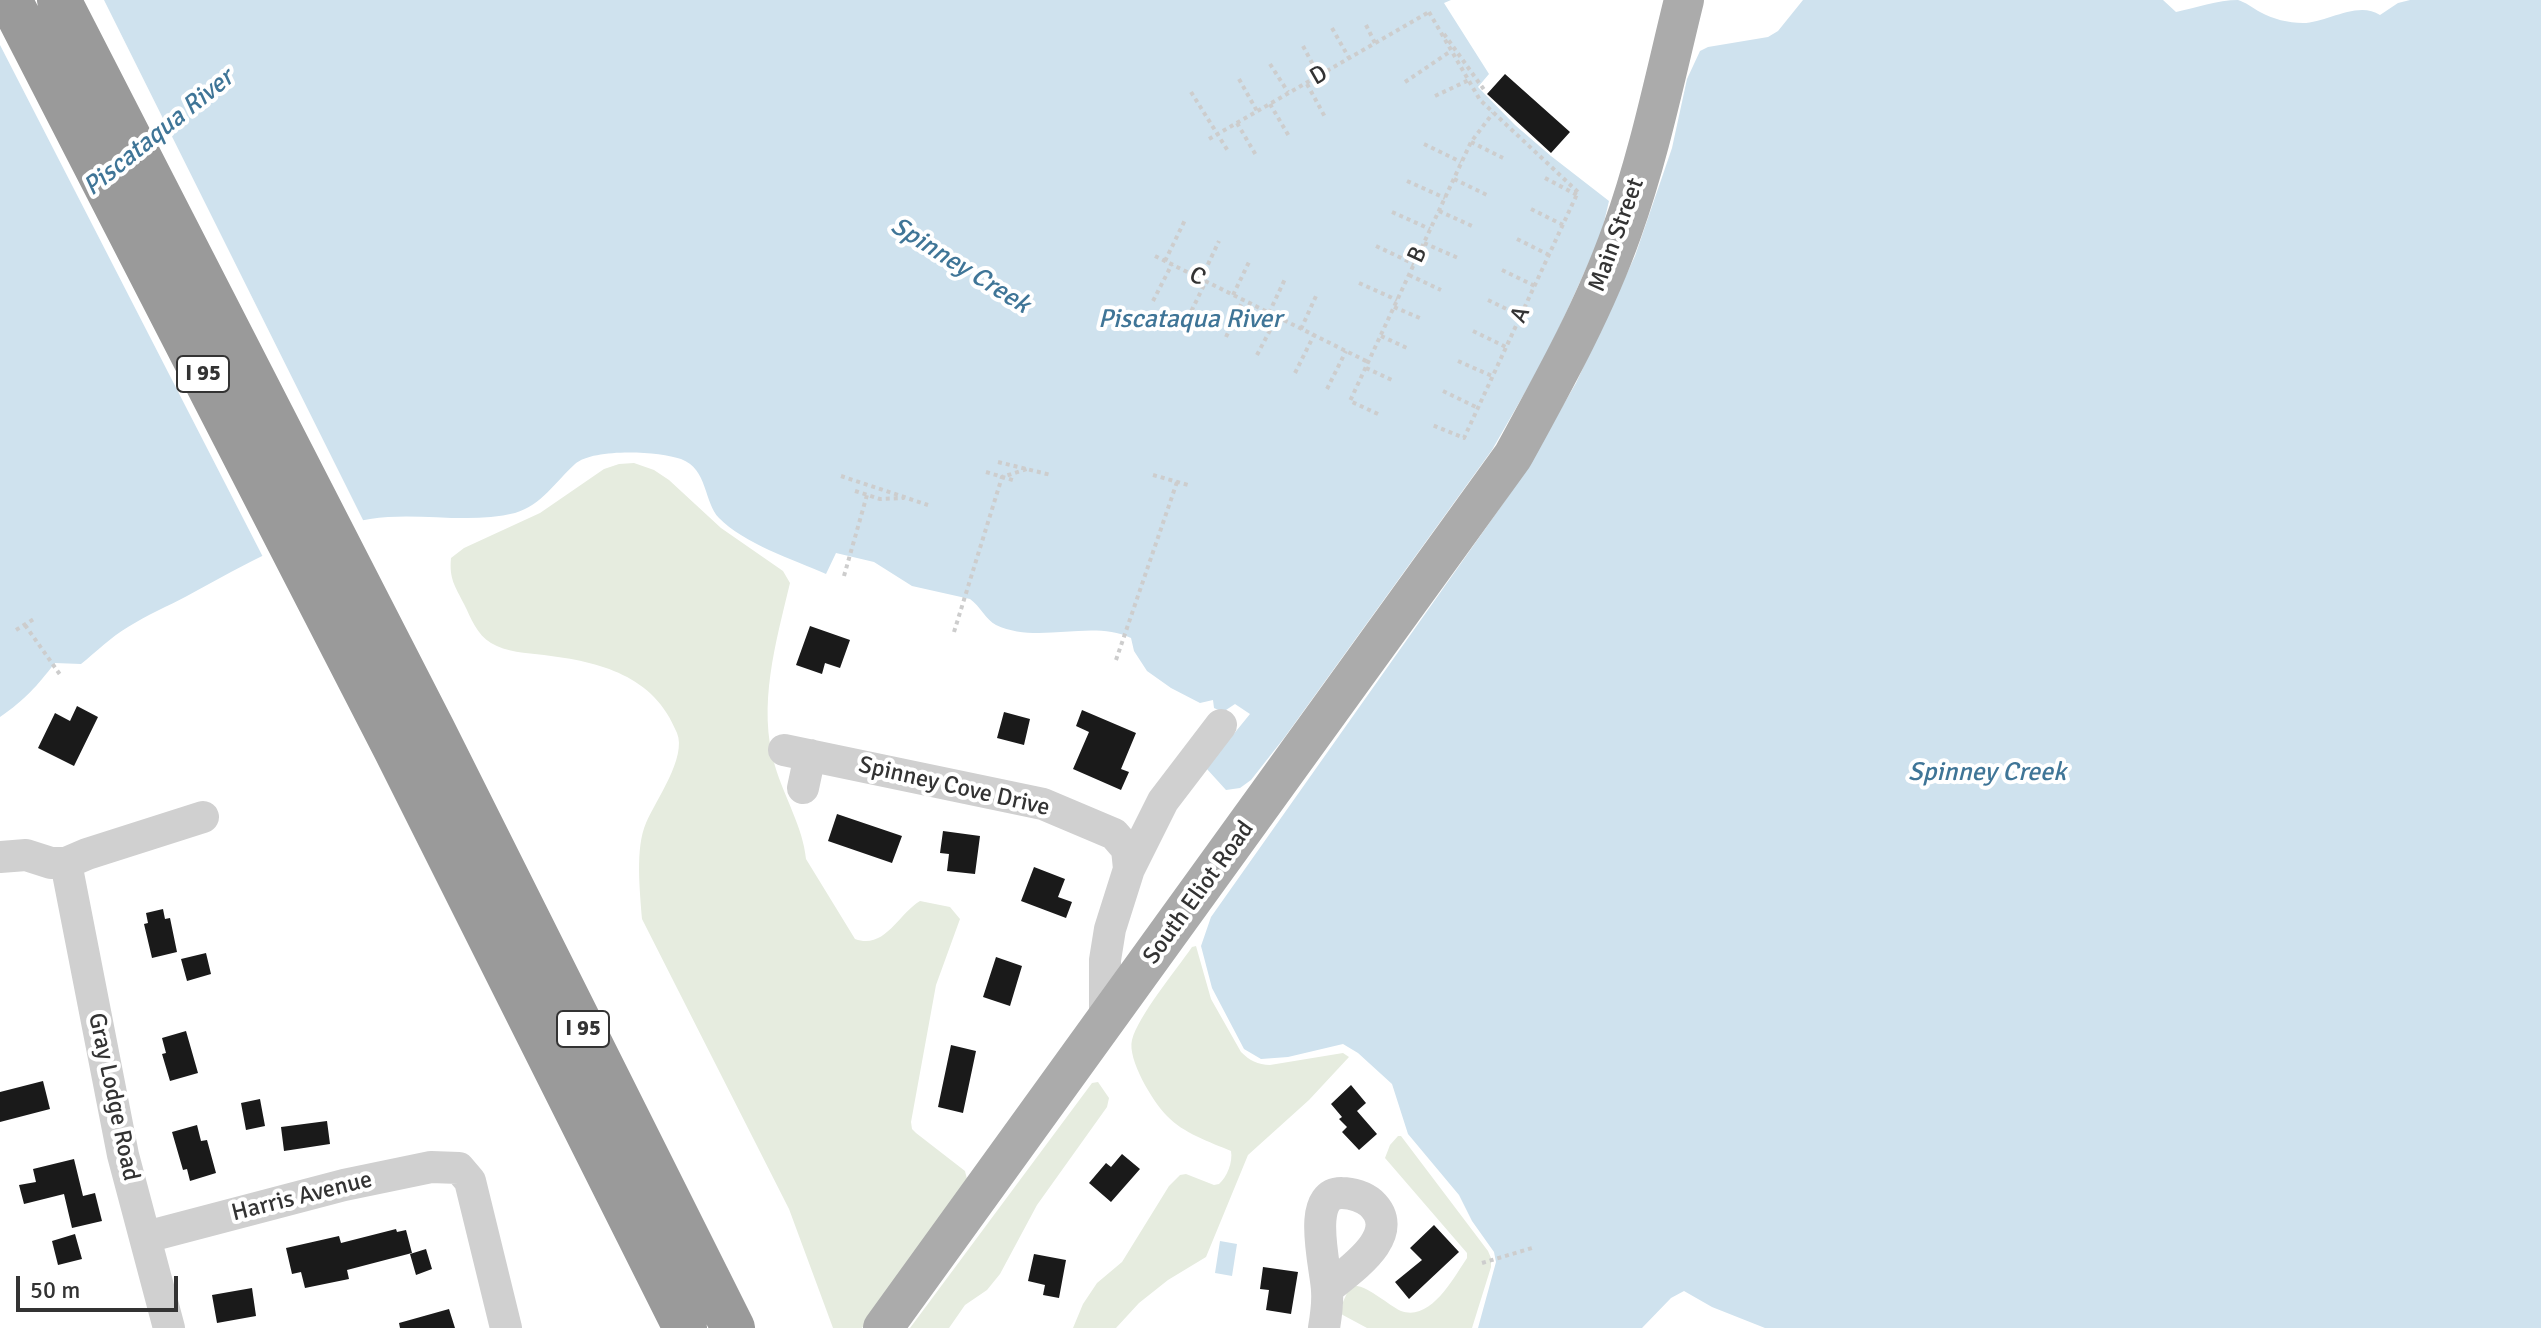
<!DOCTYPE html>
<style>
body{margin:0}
#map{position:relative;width:2541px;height:1328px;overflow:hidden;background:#fff;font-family:Signika,sans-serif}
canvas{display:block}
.scale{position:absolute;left:16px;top:1276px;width:162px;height:36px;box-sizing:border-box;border:4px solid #333;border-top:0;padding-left:10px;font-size:24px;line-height:28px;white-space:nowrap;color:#333;-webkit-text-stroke:6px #fff;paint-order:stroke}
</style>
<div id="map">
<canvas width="2541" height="1328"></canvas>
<div class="scale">50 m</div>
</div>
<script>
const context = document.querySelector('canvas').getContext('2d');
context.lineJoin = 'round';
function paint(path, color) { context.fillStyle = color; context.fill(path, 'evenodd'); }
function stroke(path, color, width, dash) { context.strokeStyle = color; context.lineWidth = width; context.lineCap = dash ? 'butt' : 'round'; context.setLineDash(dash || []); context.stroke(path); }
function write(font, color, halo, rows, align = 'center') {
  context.font = font + ' Signika,sans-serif'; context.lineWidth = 8; context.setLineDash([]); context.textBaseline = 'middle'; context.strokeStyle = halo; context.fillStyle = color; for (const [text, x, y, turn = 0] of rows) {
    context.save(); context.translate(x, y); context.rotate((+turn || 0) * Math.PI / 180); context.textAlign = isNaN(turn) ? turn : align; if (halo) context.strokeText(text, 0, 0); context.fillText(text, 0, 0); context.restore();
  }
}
paint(new Path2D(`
 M634 463 654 470 669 480 721 528 783 571 790 583C776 642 757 706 775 766 784 797 803 827 806 859L855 939C885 950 898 914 920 901L950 907 960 919 936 985 911 1122 912 1129 916 1133 965 1171 967 1179 862 1328H833L789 1209 642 919C640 891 635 848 646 823 656 800 687 757 677 733 654 675 600 662 544 655 526 653 506 652 491 643 477 635 471 618 464 604 455 586 449 579 451 558L464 548 540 513 604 469 619 464Z
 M1196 946 1211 999 1241 1052C1249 1060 1258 1065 1270 1065L1343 1053 1349 1057 1309 1100 1248 1155 1206 1257 1168 1280 1139 1303 1116 1328H1073L1083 1304 1097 1283 1122 1262 1169 1186 1180 1175 1186 1174 1214 1185 1219 1184C1227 1177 1233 1162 1231 1151 1210 1142 1183 1133 1167 1116 1153 1102 1127 1059 1132 1040 1138 1016 1177 969 1192 947Z
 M1098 1082 1109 1098 1107 1107 1037 1205 1000 1274 987 1290 965 1305 949 1328H910L1092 1083Z
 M1398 1136H1401L1488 1251 1491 1258V1267L1472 1328H1367L1341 1314 1343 1302 1350 1286C1361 1284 1370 1291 1379 1297 1386 1301 1394 1308 1401 1311 1431 1322 1454 1277 1467 1258V1253L1385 1158 1390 1145Z`), '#e6ecdf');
paint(new Path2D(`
 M0 0H1451L1444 3 1489 74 1478 87 1515 125 1551 156 1609 201 1601 235 1566 313 1544 359 1492 450 1284 738 1251 780 1240 788 1226 790 1206 768 1250 714 1235 704 1223 712 1214 708 1213 700 1200 703 1171 688 1147 671 1134 651 1131 638C1090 619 1039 645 996 625 986 620 980 606 970 599L912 586 874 562 836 553 826 574C794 560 743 543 719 518 704 503 708 469 681 459 658 451 593 448 575 464 555 482 542 505 515 513 467 525 418 511 370 519 303 530 246 564 187 596 168 606 147 615 128 627 111 637 96 652 81 664L55 663C36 687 26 699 0 717Z
 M1803 0H2163L2176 12C2195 8 2218 0 2238 0 2245 2 2253 8 2260 12 2273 19 2288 23 2303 23 2326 23 2358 0 2380 15L2398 3 2410 0H2541V1328H1765L1712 1307 1684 1291 1671 1298 1642 1328H1478L1496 1262 1494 1252 1472 1221 1459 1195 1408 1134 1392 1084 1358 1053 1343 1044 1288 1057 1261 1059 1244 1049 1212 988 1201 946 1211 917 1507 498 1540 445 1576 383 1635 256 1672 148 1687 79 1700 51 1708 47 1768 37 1778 31Z
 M1220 1241 1237 1244 1232 1276 1215 1273Z`), '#cfe2ee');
paint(new Path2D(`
 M0 0H104L365 524 336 530 296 543 264 559 0 45Z`), '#fff');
paint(new Path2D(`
 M1505 74 1570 132 1551 153 1487 94Z
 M810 626 850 640 840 668 825 663 822 674 796 665Z
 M77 706 98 717 74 766 38 748 55 713 70 721Z
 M1082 710 1136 733 1121 769 1129 772 1121 790 1073 769 1089 732 1076 726Z
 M1004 712 1030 719 1024 745 997 738Z
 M837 814 902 836 892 863 828 841Z
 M943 831 980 836 975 874 947 871 949 854 940 853Z
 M1034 867 1065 879 1058 897 1072 902 1066 918 1021 901Z
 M163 909 165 919 170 918 177 952 152 958 144 924 148 923 146 913Z
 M206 953 211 974 187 981 181 959Z
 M996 957 1022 966 1010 1006 983 997Z
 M186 1031 198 1073 170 1081 162 1054 166 1053 162 1038Z
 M951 1045 976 1051 963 1113 938 1107Z
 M43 1081 50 1109 0 1122V1092Z
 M1351 1085 1366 1103 1357 1111 1377 1134 1359 1150 1342 1132 1347 1127 1339 1119 1342 1117 1331 1104Z
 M260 1099 265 1126 246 1130 241 1103Z
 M327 1121 330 1144 284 1151 281 1127Z
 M197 1125 201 1141 207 1140 216 1173 190 1181 187 1169 183 1170 172 1132Z
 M1122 1154 1140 1169 1111 1202 1089 1183 1106 1163 1111 1167Z
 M74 1159 83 1196 95 1193 102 1221 72 1228 64 1194 24 1204 19 1185 36 1182 33 1169Z
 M1434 1225 1459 1252 1409 1299 1395 1282 1422 1260 1410 1248Z
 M396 1229 397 1232 406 1230 412 1253 347 1270 349 1279 305 1288 301 1272 292 1274 286 1248 339 1236 341 1243Z
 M75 1234 82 1259 58 1265 52 1241Z
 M426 1249 432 1269 416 1275 410 1254Z
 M1034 1254 1066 1260 1059 1298 1043 1295 1045 1285 1028 1281Z
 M1263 1267 1298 1272 1291 1314 1266 1310 1269 1290 1260 1289Z
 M252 1288 256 1316 217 1323 212 1295Z
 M449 1309 455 1328H400L399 1323Z`), '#1a1a1a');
stroke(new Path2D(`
 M1429 12 1480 100 1578 192 1464 438 1430 424
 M1366 25 1375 43
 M1332 28 1349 58
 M1444 34 1485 91
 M1303 46 1319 76
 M1270 64 1288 92
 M1239 79 1257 111
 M1405 82 1451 51
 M1307 84 1325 117
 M1191 92 1228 151
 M1435 96 1469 80
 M1270 104 1290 138
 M1237 123 1257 157
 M1209 139 1429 12
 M1471 142 1503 158
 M1424 144 1461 162
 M1545 178 1577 195
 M1454 179 1487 195
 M1407 181 1445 198
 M1531 209 1563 225
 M1439 211 1472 226
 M1392 212 1430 229
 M1517 239 1549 255
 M1424 243 1458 258
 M1376 246 1414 264
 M1155 256 1368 362
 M1165 261 1185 220
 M1502 270 1535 286
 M1409 275 1441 290
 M1201 279 1219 241
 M1359 283 1397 300
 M1233 295 1249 262
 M1488 300 1521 316
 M1153 301 1172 264
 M1394 307 1422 319
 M1269 313 1285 279
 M1188 318 1206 281
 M1301 329 1316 296
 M1473 331 1506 347
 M1381 336 1409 349
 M1226 337 1243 300
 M1257 355 1277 317
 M1458 361 1492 376
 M1366 368 1394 381
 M1295 373 1314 335
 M1327 389 1346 351
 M1443 391 1478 408
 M1378 414 1350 401 1471 142 1493 113
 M998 462 1051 475
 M986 472 1016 481
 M1153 475 1188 485
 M841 476 928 505
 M855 491 880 499 904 498
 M844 576 867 495
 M25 625 61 676
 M16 630 34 619
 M954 632 1002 477 1027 469
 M1116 660 1177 482
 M1482 1263 1532 1248`), '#cdcdcd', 4, [4, 4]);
stroke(new Path2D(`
 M784 750 1043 804 1114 834 1127 849 1129 869 1110 929 1105 960V1023
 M803 788 810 755
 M0 857 26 855 51 863H66L87 854 203 817
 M66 863 123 1155 169 1328
 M1129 869 1163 801 1221 725
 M146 1237 344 1185 431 1167 459 1168 470 1181 506 1328
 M1324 1328C1326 1316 1328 1304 1327 1291 1327 1271 1304 1192 1342 1193 1352 1193 1364 1197 1371 1203 1405 1235 1348 1271 1327 1289`), '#d0d0d0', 32);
stroke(new Path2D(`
 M883 1328 1513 456C1553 383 1594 310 1622 231 1649 156 1665 77 1684 0`), '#ababab', 40);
stroke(new Path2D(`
 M10 0 395 749 685 1328
 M59 0 433 729 733 1328`), '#9a9a9a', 44);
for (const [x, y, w] of [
 [203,374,52],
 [583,1029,52]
]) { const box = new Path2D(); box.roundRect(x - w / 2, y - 18, w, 36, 6); context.fillStyle = '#fff'; context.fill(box); stroke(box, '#333', 2); }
write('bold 22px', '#333', null, [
 ["I 95",203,374],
 ["I 95",583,1029]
]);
write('24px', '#333', '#fff', [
 ["D",1319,76,-30],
 ["Main Street",1617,235,-70],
 ["B",1418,255,-65],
 ["C",1197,277,27],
 ["A",1521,315,-65],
 ["Spinney Cove Drive",954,787,13],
 ["South Eliot Road",1199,893,-54],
 ["Gray Lodge Road",113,1097,78],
 ["Harris Avenue",302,1197,-14]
]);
write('italic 26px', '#3f7597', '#fff', [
 ["Piscataqua River",159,133,-39],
 ["Spinney Creek",960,266,32],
 ["Piscataqua River",1190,320],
 ["Spinney Creek",1987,773]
]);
</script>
